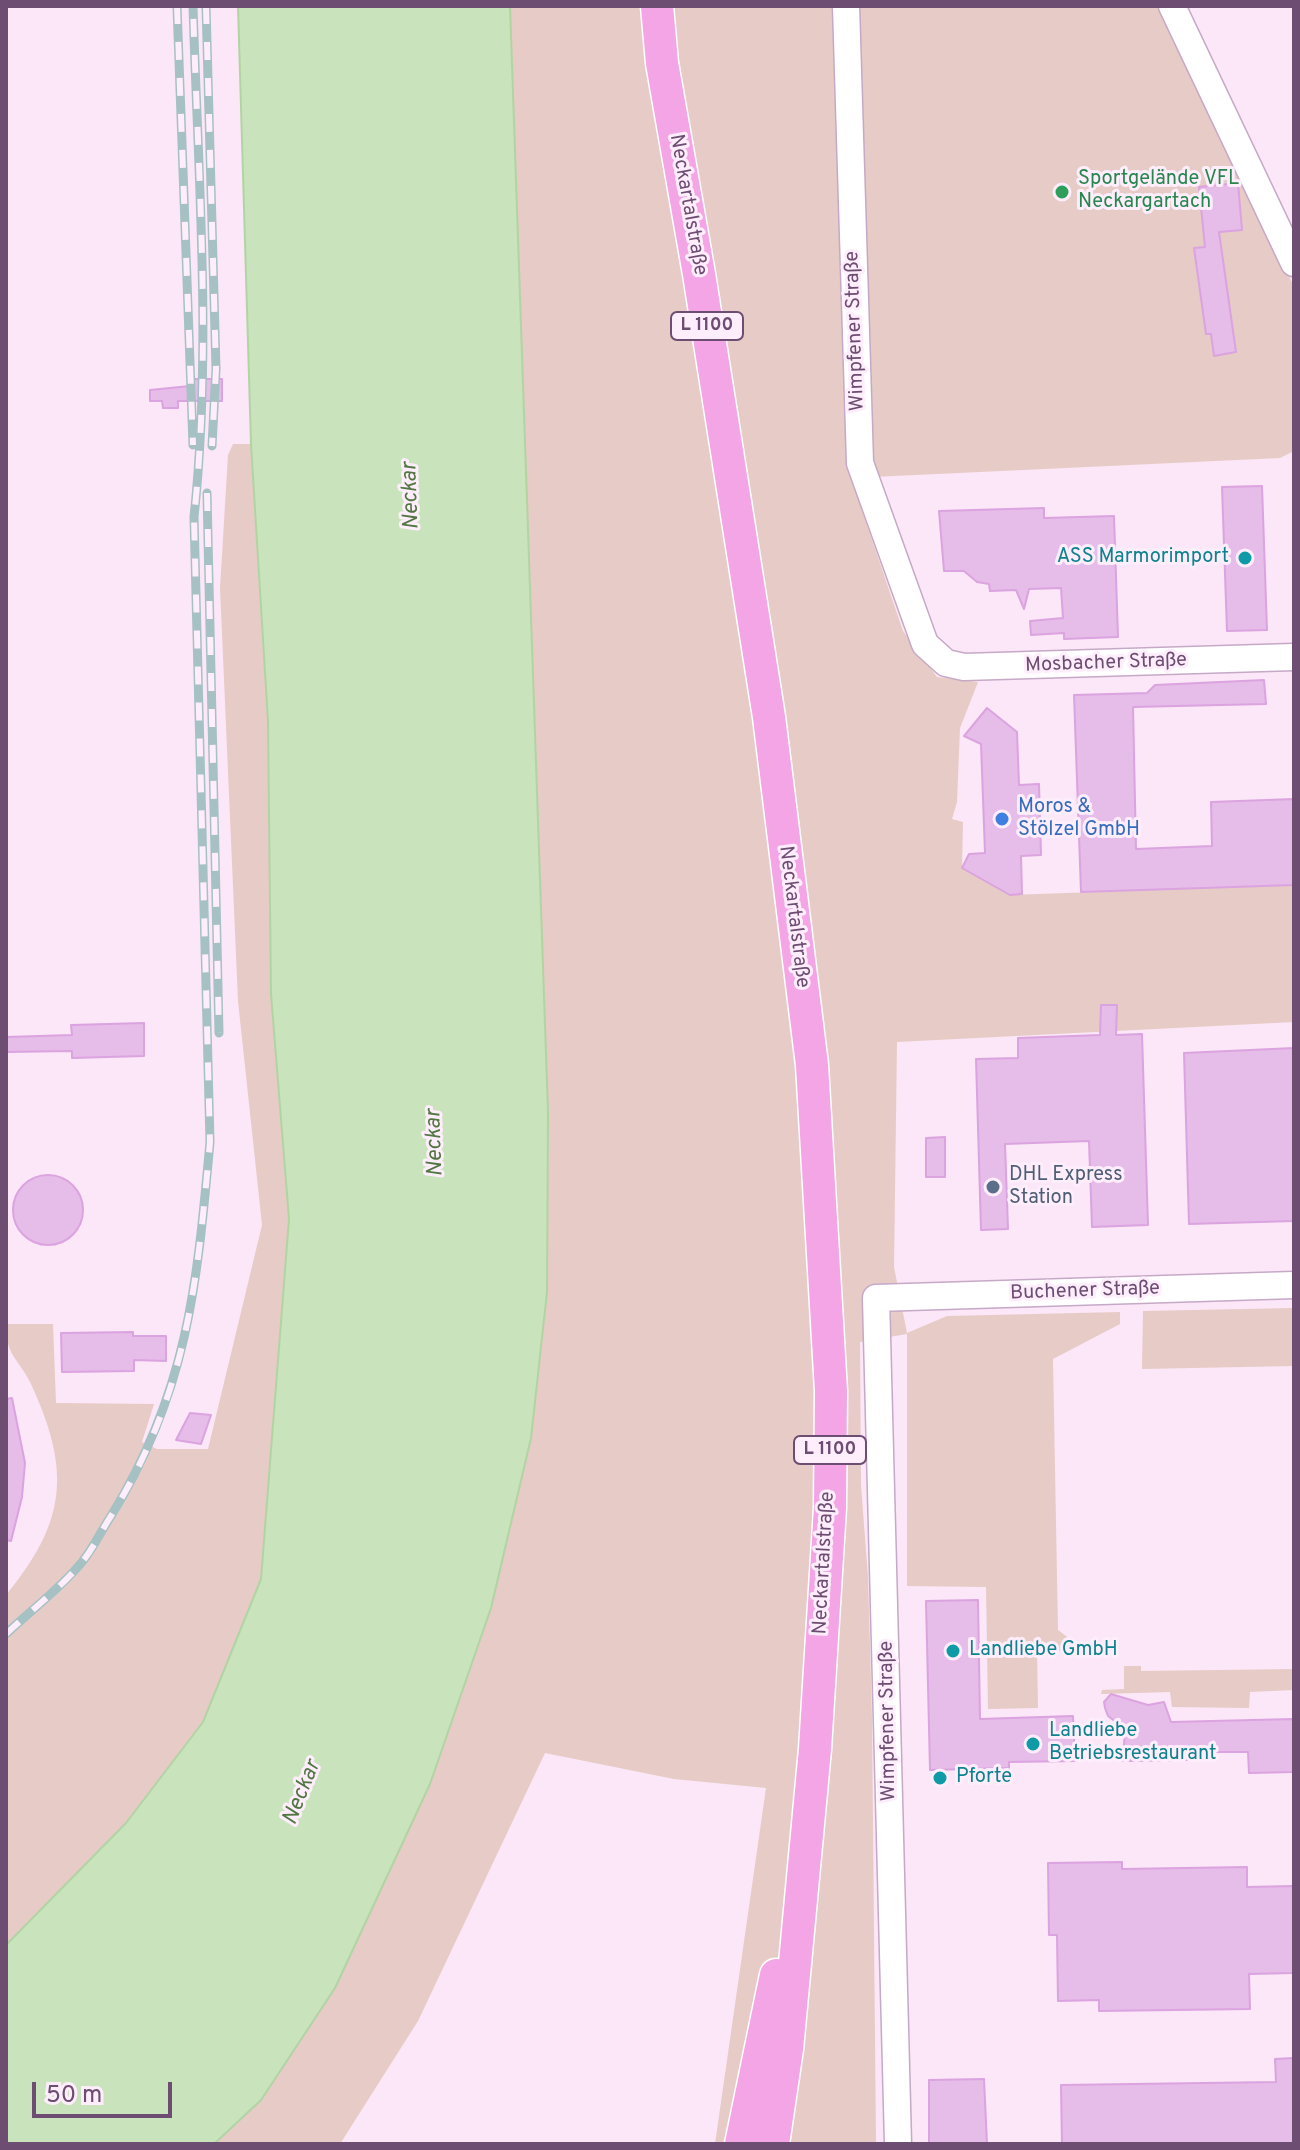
<!DOCTYPE html>
<meta charset="utf-8">
<style>
body{margin:0}
#map{position:relative;width:1300px;height:2150px;overflow:hidden;background:#fbe7f7;font-family:Overpass,sans-serif}
canvas{display:block}
.frame{position:absolute;inset:0;border:8px solid #6e4d72;pointer-events:none}
.scale{position:absolute;left:32px;top:2082px;width:140px;height:36px;box-sizing:border-box;border:4px solid #6e4d72;border-top:0;padding-left:10px;font-size:24px;line-height:28px;white-space:nowrap;color:#6e4d72;-webkit-text-stroke:6px #feedfb;paint-order:stroke}
</style>
<div id="map">
<canvas width="1300" height="2150"></canvas>
<div class="frame"></div>
<div class="scale">50 m</div>
</div>
<script>
const context = document.querySelector('canvas').getContext('2d');
context.lineJoin = 'round';
function paint(path, color) { context.fillStyle = color; context.fill(path, 'evenodd'); }
function stroke(path, color, width, dash) { context.strokeStyle = color; context.lineWidth = width; context.lineCap = dash ? 'butt' : 'round'; context.setLineDash(dash || []); context.stroke(path); }
function write(font, color, halo, rows, align = 'center') {
  context.font = font + ' Overpass,sans-serif'; context.lineWidth = 6; context.setLineDash([]); context.textBaseline = 'middle'; context.strokeStyle = halo; context.fillStyle = color; for (const [text, x, y, turn = 0] of rows) {
    context.save(); context.translate(x, y); context.rotate((+turn || 0) * Math.PI / 180); context.textAlign = isNaN(turn) ? turn : align; if (halo) context.strokeText(text, 0, 0); context.fillText(text, 0, 0); context.restore();
  }
}
paint(new Path2D(`
 M510 6H1165L1294 287V451L1280 458 851 478 903 631 937 677 978 682 960 728 957 802 952 819 963 822 962 868 1010 895 1294 885V1022L897 1042 894 1267 907 1333 947 1316 1120 1312V1324L1053 1359 1058 1630 1087 1652 1037 1650 1038 1708 988 1709 986 1587 907 1586V1334L860 1342 861 1485 868 1577 872 1719 876 2144H715L766 1788 674 1779 545 1753 418 2021 340 2144H214L261 2100 334 1988 430 1784 491 1608 531 1438 547 1292 548 1112Z
 M233 444H251L268 721 271 994 289 1219 261 1579 203 1722 126 1823 6 1945V1595C67 1521 71 1471 31 1384 18 1357 6 1357 6 1324H53L56 1403 154 1404 142 1442 157 1449H208L262 1225 238 1001 220 588 228 455Z
 M1294 1308V1366L1142 1369 1143 1311Z
 M1124 1666H1141V1671L1294 1669V1690L1250 1692 1249 1708 1172 1707 1170 1692 1101 1694 1102 1690 1124 1689Z`), '#e7cbc6');
const water = new Path2D(`
 M238 6H510L548 1112 547 1292 531 1438 491 1608 430 1784 335 1988 261 2100 214 2144H6V1945L126 1823 203 1722 261 1579 289 1219 271 994 268 721 251 444Z`);
paint(water, '#c9e3bd');
stroke(water, '#b2d4a4', 2);
const building = new Path2D(`
 M1238 183 1242 230 1219 232 1236 352 1214 356 1211 334H1206L1194 248 1205 247 1199 187Z
 M190 379H222V401H178V408H163L162 401H150V390L190 386Z
 M1262 486 1267 630 1227 631 1222 487Z
 M1044 508V518L1114 516 1118 637 1064 639V633L1031 635 1030 621 1063 618 1061 588 1029 589 1024 609 1016 590 990 591 989 584 977 582 964 571H944L939 511Z
 M1264 680 1266 704 1133 707 1136 849 1212 846 1211 802 1294 799V885L1081 892 1074 695 1147 693 1155 685Z
 M987 708 1017 732 1019 785 1039 784 1041 855 1021 856 1022 894 1010 895 962 868 969 854 985 853 981 744 964 736Z
 M1101 1005H1117L1116 1035 1142 1034 1148 1225 1092 1227 1089 1141 1005 1144 1008 1229 981 1230 976 1059 1018 1058V1038L1100 1035Z
 M144 1023V1056L72 1058V1051L6 1052V1037L72 1035 71 1025Z
 M1294 1048V1221L1189 1224 1184 1053Z
 M945 1137V1177H926V1138Z
 M13 1210a35 35 0 1 1 70 0a35 35 0 1 1-70 0Z
 M133 1332V1336H166V1361L134 1360V1371L62 1372 61 1333Z
 M12 1398 25 1463 22 1497 11 1541 6 1540V1399Z
 M190 1413 211 1415 201 1444 176 1440Z
 M978 1600 980 1719 1073 1716 1075 1761 1009 1762V1768L930 1770 926 1601Z
 M1111 1694 1148 1705 1164 1702 1171 1722 1294 1719V1772L1249 1773 1248 1752H1188V1760L1123 1761 1125 1729 1108 1716 1105 1708 1104 1702Z
 M1122 1862V1869L1247 1867V1887L1294 1886V1973L1249 1974 1250 2009 1099 2011V2000L1058 2001 1057 1935H1049L1048 1863Z
 M1293 2058 1294 2144H1062L1061 2085 1276 2082 1275 2059Z
 M984 2079 987 2144H929V2080Z`);
paint(building, '#e6bce9');
stroke(building, '#dba3df', 2);
const minor = new Path2D(`
 M846 6 860 463 925 644 946 663 964 667 1294 657
 M1172 6 1294 263
 M898 2144 876 1298 1294 1285`);
const major = new Path2D(`
 M657 6 662 63 699 274 769 717 812 1065 831 1391 830 1508 815 1749 787 2049 773 2144
 M741 2144 776 1975`);
stroke(minor, '#c6a9c6', 29);
stroke(major, '#fff', 35);
stroke(minor, '#fff', 26);
stroke(major, '#f4a5e6', 32);
const rail = new Path2D(`
 M177 6 193 445
 M206 6 216 369 212 446
 M207 493 219 1033
 M6 1634C30 1611 61 1588 82 1562 93 1549 101 1531 111 1516 188 1391 197 1284 210 1142L194 517C212 348 198 176 193 6`);
stroke(rail, '#a6c1c3', 9);
stroke(rail, '#feedfb', 6, [18]);
for (const [x, y, r, color] of [
 [1062,192,8,"#2e9e5b"],
 [1245,558,8,"#0f9aa8"],
 [1002,819,8,"#3f7fe0"],
 [993,1187,8,"#5c6f8a"],
 [953,1651,8,"#0f9aa8"],
 [1033,1744,8,"#0f9aa8"],
 [940,1778,8,"#0f9aa8"]
]) { const dot = new Path2D(); dot.arc(x, y, r, 0, 2 * Math.PI); context.fillStyle = color; context.fill(dot); stroke(dot, '#feedfb', 3); }
for (const [x, y, w] of [
 [707,326,72],
 [830,1450,72]
]) { const box = new Path2D(); box.roundRect(x - w / 2, y - 14, w, 28, 6); context.fillStyle = '#feedfb'; context.fill(box); stroke(box, '#6e4d72', 2); }
write('bold 18px', '#6e4d72', null, [
 ["L 1100",707,326],
 ["L 1100",830,1450]
]);
write('20px', '#27864d', '#feedfb', [
 ["Sportgelände VFL",1078,180],
 ["Neckargartach",1078,203]
], 'left');
write('20px', '#6e4d72', '#feedfb', [
 ["Neckartalstraße",687,205,80],
 ["Wimpfener Straße",856,331,-92],
 ["Mosbacher Straße",1106,664,-2],
 ["Neckartalstraße",793,917,83],
 ["Buchener Straße",1085,1292,-2],
 ["Neckartalstraße",825,1563,-87],
 ["Wimpfener Straße",889,1721,-91]
]);
write('20px', '#0d838f', '#feedfb', [
 ["ASS Marmorimport",1229,558,"right"],
 ["Landliebe GmbH",969,1651],
 ["Landliebe",1049,1732],
 ["Betriebsrestaurant",1049,1755],
 ["Pforte",956,1778]
], 'left');
write('20px', '#366cbe', '#feedfb', [
 ["Moros &",1018,808],
 ["Stölzel GmbH",1018,831]
], 'left');
write('20px', '#4e5e75', '#feedfb', [
 ["DHL Express",1009,1176],
 ["Station",1009,1199]
], 'left');
write('italic 22px', '#527642', '#feedfb', [
 ["Neckar",412,496,-92],
 ["Neckar",436,1143,-92],
 ["Neckar",303,1793,-68]
]);
</script>
